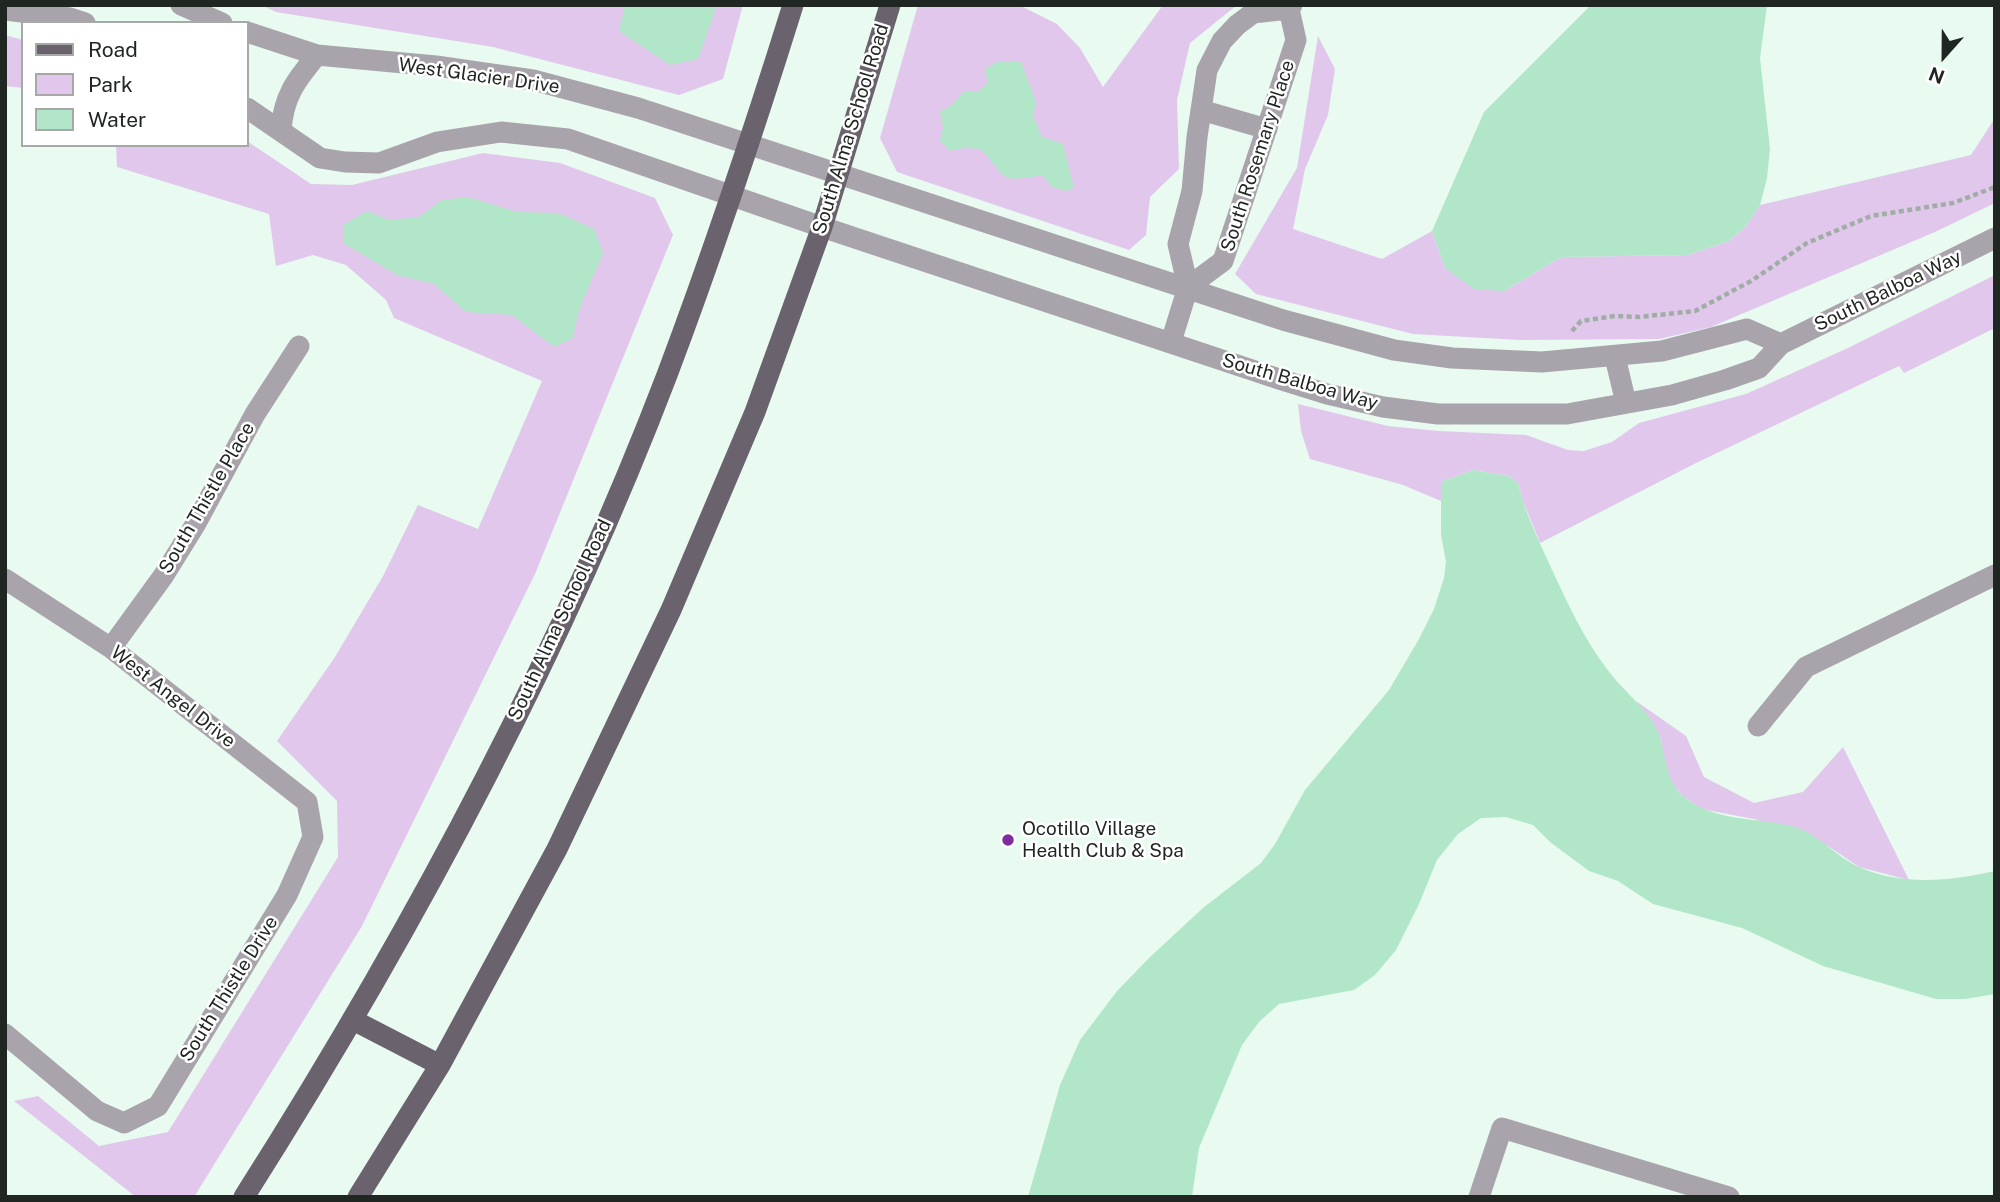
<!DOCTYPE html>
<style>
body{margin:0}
#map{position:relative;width:2000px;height:1202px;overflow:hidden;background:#e9fbf0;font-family:"Public Sans",sans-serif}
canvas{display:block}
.frame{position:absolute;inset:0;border:7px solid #202723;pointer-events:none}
.legend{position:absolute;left:21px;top:21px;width:228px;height:126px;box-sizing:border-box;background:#fff;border:2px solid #a6a9a7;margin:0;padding:9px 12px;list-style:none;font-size:21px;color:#202723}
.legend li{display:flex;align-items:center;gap:14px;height:35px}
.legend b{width:35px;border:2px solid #a6a9a7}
.north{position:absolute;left:1909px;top:21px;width:70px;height:70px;-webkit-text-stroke:5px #fff;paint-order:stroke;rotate:201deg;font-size:19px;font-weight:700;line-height:28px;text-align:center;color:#202723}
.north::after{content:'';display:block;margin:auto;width:24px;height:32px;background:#202723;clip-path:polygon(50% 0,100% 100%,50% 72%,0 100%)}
</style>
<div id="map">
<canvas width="2000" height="1202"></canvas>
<div class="frame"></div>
<ul class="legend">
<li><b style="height:9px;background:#6a626d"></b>Road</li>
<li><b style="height:19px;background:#e0c7eb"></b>Park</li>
<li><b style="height:19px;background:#b1e7c8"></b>Water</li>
</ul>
<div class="north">N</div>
</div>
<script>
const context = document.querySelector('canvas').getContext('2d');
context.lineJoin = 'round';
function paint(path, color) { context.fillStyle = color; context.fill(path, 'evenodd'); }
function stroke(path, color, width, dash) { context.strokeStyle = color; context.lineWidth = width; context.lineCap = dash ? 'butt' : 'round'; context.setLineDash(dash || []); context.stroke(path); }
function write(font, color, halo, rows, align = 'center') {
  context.font = font + ' "Public Sans",sans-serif'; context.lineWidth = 5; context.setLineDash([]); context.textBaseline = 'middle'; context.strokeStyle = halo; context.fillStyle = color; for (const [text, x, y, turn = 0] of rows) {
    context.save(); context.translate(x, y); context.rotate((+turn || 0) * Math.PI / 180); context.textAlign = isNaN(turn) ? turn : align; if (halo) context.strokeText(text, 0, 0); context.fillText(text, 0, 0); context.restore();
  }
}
paint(new Path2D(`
 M261 5H743L723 79 679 95 493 47 276 12Z
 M918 5H1019L1057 24 1080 48 1103 87 1163 5H1237L1190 43 1177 100 1179 169 1150 197 1146 235 1129 250 897 172 880 138Z
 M5 35 23 40V88L5 86Z
 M1318 36 1335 69 1328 115 1305 169 1293 229 1382 259 1432 231 1445 268 1504 291 1561 257 1687 255 1729 241 1745 227 1760 205 1971 155 1995 118V203L1935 232 1711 327 1659 339 1520 340 1413 334 1256 294 1235 274 1297 168Z
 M247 141 311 184 352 185 483 153 560 163 655 198 673 235 535 574 362 926 194 1197H136L14 1101 38 1096 99 1146 168 1132 338 857 337 801 277 741 335 657 383 576 418 505 478 529 542 381 394 318 386 300 346 265 313 255 276 266 269 214 117 167 116 145H247Z
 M1995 275V328L1904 373 1899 366 1694 464 1540 543 1522 499 1518 483 1508 476 1473 470 1441 482V501L1403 485 1310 459 1301 431 1298 404 1388 426 1439 431 1526 435 1568 450 1584 451 1612 442 1639 423 1746 394 1848 348Z
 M1636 701 1686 736 1704 777 1754 803 1803 792 1843 747 1909 880 1859 867 1828 846 1754 819 1701 809 1683 796 1672 784 1664 763 1661 740 1653 723Z`), '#e0c7eb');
paint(new Path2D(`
 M625 5H717L698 59 670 65 619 31Z
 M1591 5H1767L1760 58 1770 149 1767 178 1760 205 1745 227 1729 241 1687 255 1561 257 1504 291 1474 289 1445 268 1432 231 1484 112Z
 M999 61 1021 62 1036 102 1033 116 1042 137 1063 144 1074 188 1067 191 1052 187 1042 175C998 183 1008 179 981 149L963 148 950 151 940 141 943 128 940 112 952 105 963 92 979 91 988 83 985 69Z
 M468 197 517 212 558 213 594 229 603 253 579 310 573 338 554 347 512 315 466 312 434 284 397 275 343 243V225L367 211 389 220 419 217 442 200Z
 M1473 470 1508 476 1518 483C1525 514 1540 543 1553 572 1569 606 1584 639 1607 669 1621 688 1639 702 1652 721 1668 744 1661 774 1681 794 1710 822 1755 817 1791 826 1817 832 1836 857 1859 867 1902 886 1951 881 1995 871V994L1965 999H1936L1823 966 1742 928 1653 904 1618 881 1589 871 1550 842 1533 825 1506 817 1481 818 1458 834 1437 860 1419 904 1396 950 1375 975 1354 990 1279 1004 1259 1022 1242 1045 1199 1148 1192 1197H1028L1060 1085 1080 1040 1117 991 1150 957 1203 908 1261 863 1275 844 1305 790 1389 690 1419 639 1434 609 1444 578 1446 562 1441 535V482Z`), '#b1e7c8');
stroke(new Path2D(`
 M1572 331 1581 321 1615 316 1639 317 1695 311 1751 281 1807 243 1871 216 1953 203 1995 187`), '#9fada4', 4.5, [5, 3.5]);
stroke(new Path2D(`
 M181 5 222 23
 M5 10 70 18 85 23
 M247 32 317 55 436 66 533 80 638 108 1283 320 1394 350 1452 358 1542 362 1662 351 1747 329 1781 344
 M247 108 320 158 345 162 379 163 437 142 501 132 568 139 822 227 1279 379 1327 394 1383 407 1438 414H1567L1672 395 1725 380 1759 368 1781 344 1995 238
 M1201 110 1267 129
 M281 131C283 97 296 80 317 55
 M1188 287 1223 261 1296 40 1289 9
 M1171 342 1188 287 1178 244 1192 191 1197 137 1207 70 1222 41 1237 25 1253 13 1289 9 1292 5
 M1615 357 1626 403
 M5 579 111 648 307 802 313 837 287 895 158 1106 124 1123 97 1111 5 1034
 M111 648 164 575 195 525 255 414 299 346
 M1758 726 1806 667 1995 575
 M1479 1197 1502 1128 1729 1197`), '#a9a4ab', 21);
stroke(new Path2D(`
 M353 1020 440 1065
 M244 1197C409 937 557 663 667 375 713 253 754 130 793 5
 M358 1197 440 1065 557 849 671 610 755 412 822 227 890 5`), '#6a626d', 21);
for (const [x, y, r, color] of [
 [1008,840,7,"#7f2d9c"]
]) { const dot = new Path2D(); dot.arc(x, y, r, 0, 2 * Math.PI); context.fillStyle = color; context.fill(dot); stroke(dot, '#fff', 2.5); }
write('19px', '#202723', '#fff', [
 ["West Glacier Drive",479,76,8],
 ["South Alma School Road",851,129,-73],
 ["South Rosemary Place",1258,156,-72],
 ["South Balboa Way",1888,291,-26],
 ["South Balboa Way",1300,382,16],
 ["South Thistle Place",207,498,-60],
 ["South Alma School Road",560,620,-65],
 ["West Angel Drive",173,697,38],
 ["South Thistle Drive",229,989,-58]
]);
write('19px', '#202723', '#fff', [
 ["Ocotillo Village",1022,829],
 ["Health Club & Spa",1022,851]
], 'left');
</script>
